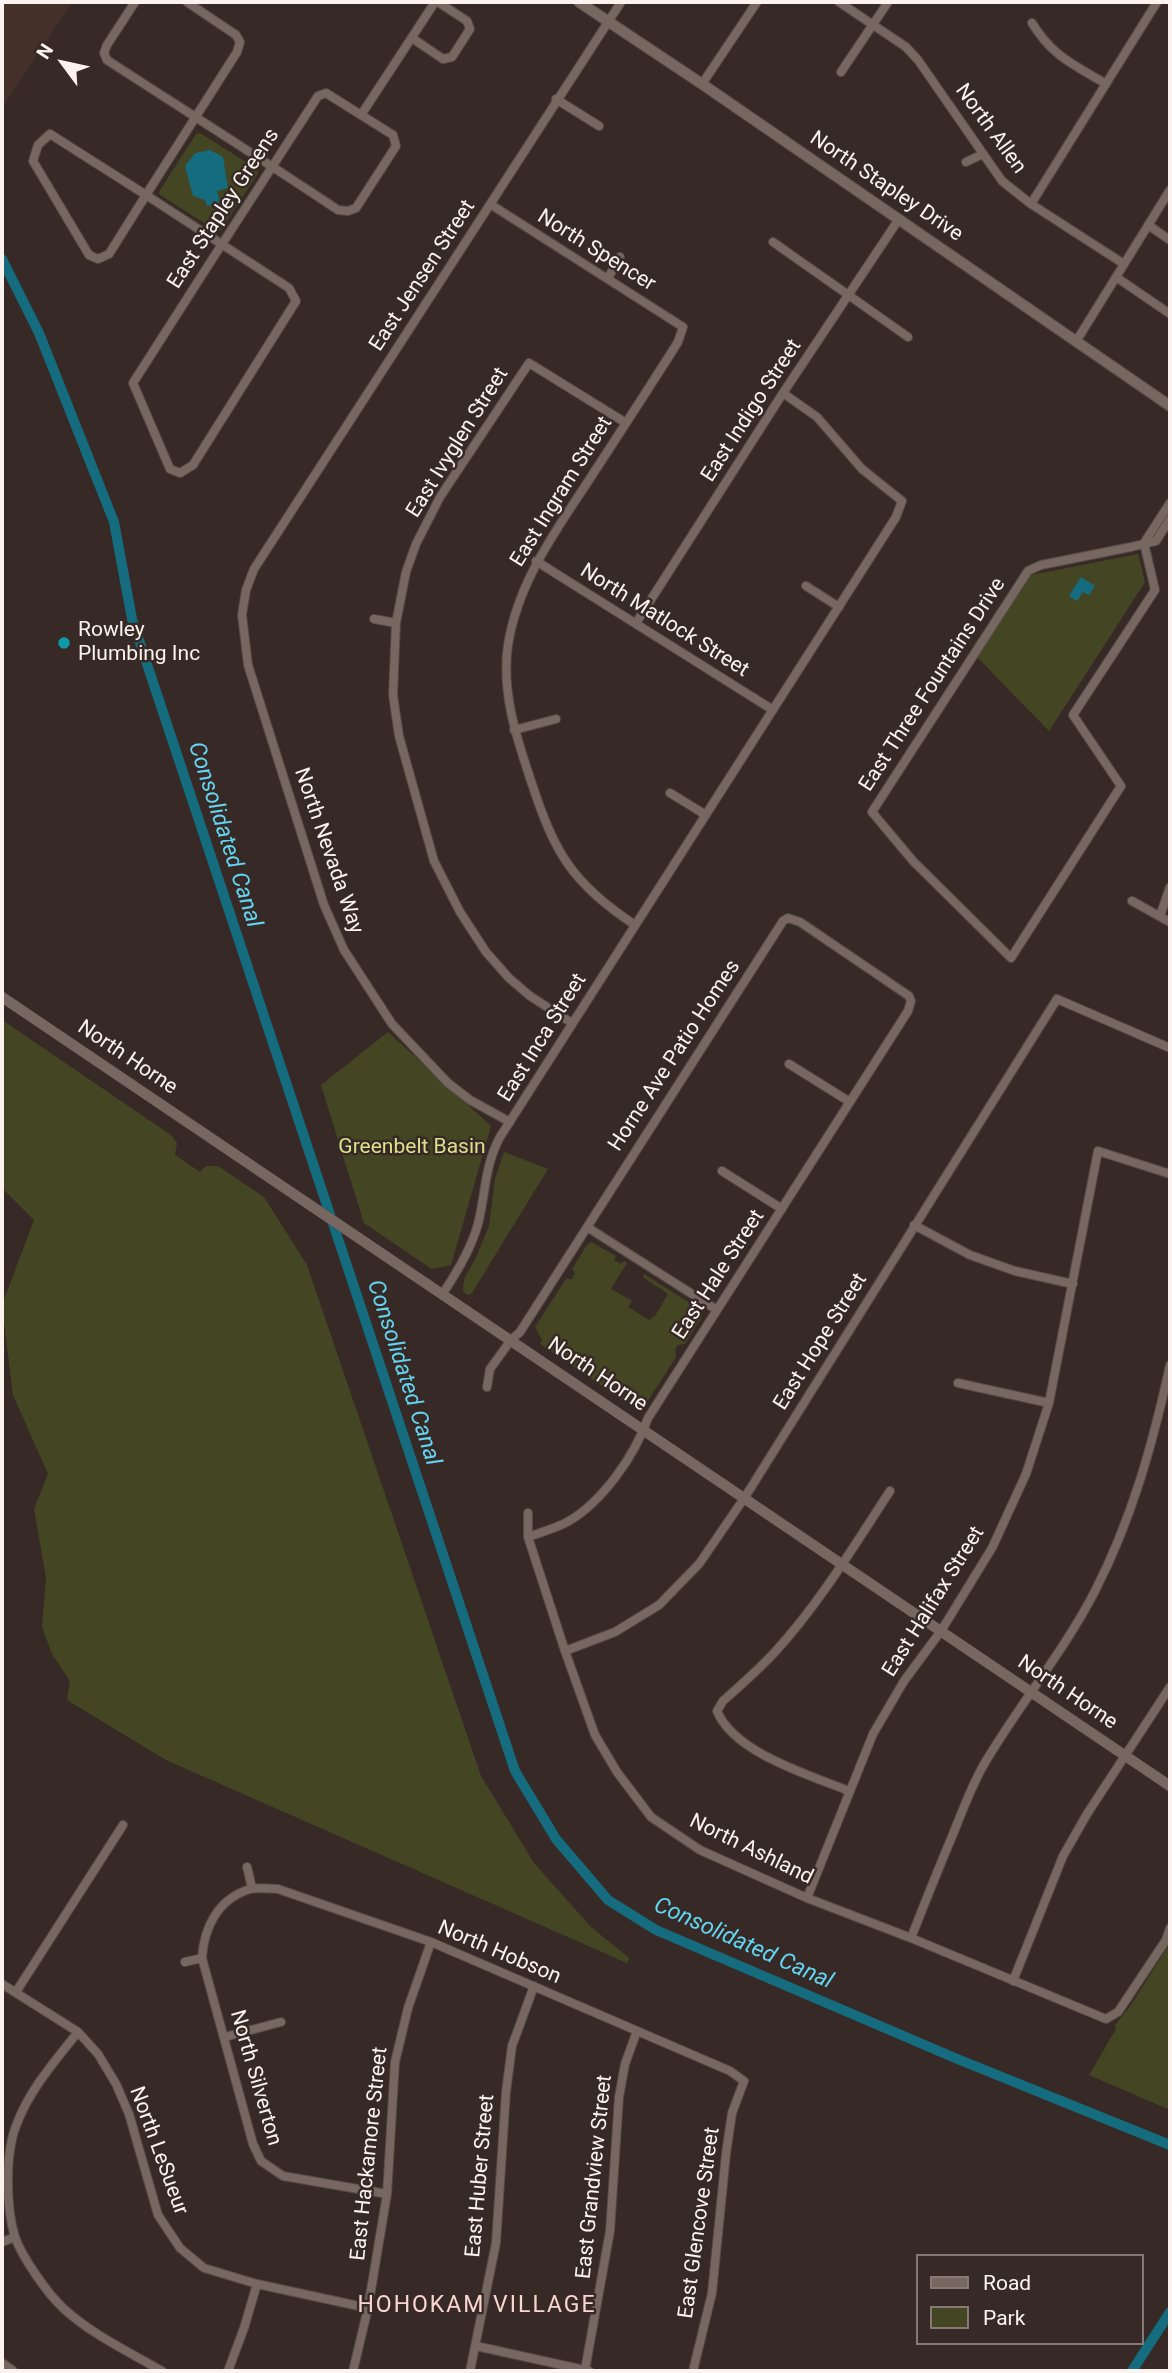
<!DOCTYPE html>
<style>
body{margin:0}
#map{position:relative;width:1172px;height:2373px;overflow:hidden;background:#372a26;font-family:Roboto,sans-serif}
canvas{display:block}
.frame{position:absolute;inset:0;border:4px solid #fcf3ef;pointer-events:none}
.legend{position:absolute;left:916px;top:2254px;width:228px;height:91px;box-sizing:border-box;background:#372a26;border:2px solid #867a76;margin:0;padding:9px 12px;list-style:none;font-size:21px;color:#fcf3ef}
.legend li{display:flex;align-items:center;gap:14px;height:35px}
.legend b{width:35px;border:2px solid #867a76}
.north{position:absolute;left:28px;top:28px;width:70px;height:70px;-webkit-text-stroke:5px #372a26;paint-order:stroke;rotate:303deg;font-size:19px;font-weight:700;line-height:28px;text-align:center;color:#fcf3ef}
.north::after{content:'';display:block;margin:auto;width:24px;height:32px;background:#fcf3ef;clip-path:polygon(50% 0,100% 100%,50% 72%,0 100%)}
</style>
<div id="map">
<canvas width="1172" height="2373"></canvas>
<div class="frame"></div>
<ul class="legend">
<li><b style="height:9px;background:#766761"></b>Road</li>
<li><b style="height:19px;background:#444623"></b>Park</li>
</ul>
<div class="north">N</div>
</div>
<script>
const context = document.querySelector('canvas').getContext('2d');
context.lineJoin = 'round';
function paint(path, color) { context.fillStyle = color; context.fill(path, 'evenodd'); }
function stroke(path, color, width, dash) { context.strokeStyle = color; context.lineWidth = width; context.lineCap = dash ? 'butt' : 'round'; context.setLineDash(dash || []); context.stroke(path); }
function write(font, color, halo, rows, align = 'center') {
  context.font = font + ' Roboto,sans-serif'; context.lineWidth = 5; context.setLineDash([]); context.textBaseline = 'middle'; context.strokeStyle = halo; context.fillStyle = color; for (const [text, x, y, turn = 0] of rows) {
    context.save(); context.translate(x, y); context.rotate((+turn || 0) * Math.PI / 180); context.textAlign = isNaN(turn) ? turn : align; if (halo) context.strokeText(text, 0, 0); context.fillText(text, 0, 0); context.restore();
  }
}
paint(new Path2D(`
 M2 2H72L2 108Z`), '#45312a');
paint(new Path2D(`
 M200 133 257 169 258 173 221 230 217 231 160 195 159 192 196 134ZM185 167 227 188 216 190 219 203Z
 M1138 554 1145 582 1049 731 977 657 1031 575Z
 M2 1020 171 1135 177 1143 175 1155 200 1172 206 1166H218L264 1197 307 1265 481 1776 534 1863 591 1927 629 1958 627 1963 166 1760 67 1700 70 1681 52 1654 42 1627 46 1578 34 1509 48 1474 13 1395 2 1305 34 1220 2 1188Z
 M388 1032 491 1126 451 1265 432 1269 364 1223 321 1085Z
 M504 1152 548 1169 472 1293 468 1295 463 1291 464 1279 476 1258 489 1226 495 1179Z
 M591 1242 616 1256 614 1260 621 1264 624 1261 627 1263 611 1289 632 1301 628 1307 649 1320 655 1316 668 1294 643 1277 644 1274 701 1310 702 1317 685 1344 678 1345 675 1349 676 1357 647 1402 637 1405 634 1403 631 1406 540 1344 542 1340 535 1327 566 1279H572L575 1273 572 1269 587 1245Z
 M1170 1943V2110L1089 2075 1116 2029 1115 2025 1131 2005Z`), '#444623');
paint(new Path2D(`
 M210 150 223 157 228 188 217 191 220 203 207 206 205 200 193 196 185 166 195 153Z
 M1081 577 1095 586 1089 595 1083 592 1077 601 1069 596Z`), '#146c7e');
stroke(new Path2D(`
 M2 259 39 333 114 522 132 619 515 1771 556 1839 608 1900 656 1930 955 2058 1170 2145
 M1132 2371 1170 2312`), '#146c7e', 10);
const minor = new Path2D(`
 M135 2 107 45 104 53 107 60C184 110 262 159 338 210L348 211 356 208 396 146 393 135 326 93 318 96C256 191 194 287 133 383L170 469 180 473 193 465 296 301 289 288 146 195 237 52 240 42 236 35 187 2
 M839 2 906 47 918 60 1002 181 1031 204 1124 264
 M1032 23C1053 57 1073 64 1106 84
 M412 38 443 59 452 57 470 29 467 21 438 2
 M841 72 888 2
 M702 84 757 2
 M556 99 599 126
 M361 115 435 2
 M50 134 146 195 109 254 98 259 89 255 33 161 38 145Z
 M966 162 983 154
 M490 204 683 327 678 342C649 388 619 434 589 480 555 532 518 582 508 645 501 693 517 739 532 784 555 854 573 884 635 925
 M1031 204 1157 2
 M1148 225 1170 240
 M773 242 908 337
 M1116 277 1170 314
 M608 278 620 257
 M1077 340 1170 190
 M1170 503 1144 543 1155 590 1073 715 1121 786 1011 958 913 861 872 812 1028 571 1041 565 1131 547 1156 541 1170 519
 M536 561 773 710
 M806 586 839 607
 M374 619 396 623
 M636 623 783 393 899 219
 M514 730 556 719
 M670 793 706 815
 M1132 901 1170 922
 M1160 916 1170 887
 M572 1023 530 996 509 978 486 952 460 912 434 861 399 736 393 695 396 623 406 572 416 544 440 497 529 363 626 423
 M789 1064 850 1102
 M510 1122 470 1100 448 1083 392 1024 344 950 324 905 248 665 242 615 246 590 254 569 621 2
 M722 1171 782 1209
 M914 1225 970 1255 1015 1271 1073 1284
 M587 1227 717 1310
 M443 1293C458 1271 471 1249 478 1224 486 1193 484 1167 500 1137L896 517 902 501 862 469 817 417 783 393
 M958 1383 1049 1403
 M487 1387 490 1369 511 1340 520 1332 783 921 788 918 800 922 909 996 911 1001 908 1011 648 1418C635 1455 603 1501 569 1521 557 1528 541 1532 528 1537
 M528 1513V1537L565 1651 595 1735 617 1772 651 1817 700 1850 807 1898 911 1938 1106 2019 1118 2012 1166 1940 1170 1928
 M565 1651 615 1632 659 1605 699 1564 745 1497 1057 999 1170 1048
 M849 1791C810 1775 734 1753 717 1711L723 1701C740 1686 758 1670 774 1653 819 1604 854 1546 890 1491
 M247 1867 252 1888
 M807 1898 873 1734 904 1681 941 1631 992 1548 1026 1474 1049 1403 1098 1151 1170 1174
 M911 1938C924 1905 937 1872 951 1839 961 1815 970 1789 983 1766 1018 1706 1063 1653 1095 1591 1132 1519 1153 1443 1170 1365
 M185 1962 202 1958
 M1013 1981 1063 1856 1087 1814 1170 1687
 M2 1984 78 2032 98 2054 116 2084 129 2114 158 2215 180 2248 204 2268 257 2284 368 2308
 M16 1992 123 1825
 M78 2032C55 2061 29 2090 16 2126 5 2154 6 2208 15 2237 22 2257 47 2293 63 2308 91 2334 129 2352 162 2371
 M225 2037 281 2022
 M387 2194 283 2176 261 2161 253 2144 202 1958C204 1927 218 1899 250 1889 258 1887 269 1889 278 1889L431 1942 730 2071 744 2081 732 2113 726 2154 712 2293 693 2371
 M2 2242 15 2237
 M476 2346 589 2371
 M585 2370 610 2231 619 2097 625 2064 637 2031
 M228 2371 244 2328 257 2284
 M353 2371 368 2308 387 2194 395 2062 408 2008 431 1942
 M470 2371 496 2243 506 2092 512 2046 534 1986`);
const tertiary = new Path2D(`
 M2 997 1170 1786`);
const secondary = new Path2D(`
 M579 2 702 84 1170 406
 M2 2364 12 2371`);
stroke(minor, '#534945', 10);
stroke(tertiary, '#534945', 11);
stroke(secondary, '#534945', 12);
stroke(minor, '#766761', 8);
stroke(tertiary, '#766761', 10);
stroke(secondary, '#766761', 10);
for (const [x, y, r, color] of [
 [64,643,7,"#0f9aa8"]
]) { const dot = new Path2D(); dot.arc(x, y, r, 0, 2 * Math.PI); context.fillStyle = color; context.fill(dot); stroke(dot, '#372a26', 2.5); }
write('21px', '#fcf3ef', '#372a26', [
 ["North Allen",990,129,54],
 ["North Stapley Drive",886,187,34],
 ["East Stapley Greens",224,209,-57],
 ["North Spencer",596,251,32],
 ["East Jensen Street",423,276,-57],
 ["East Indigo Street",752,411,-57],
 ["East Ivyglen Street",458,443,-58],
 ["East Ingram Street",562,492,-58],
 ["North Matlock Street",664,621,32],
 ["East Three Fountains Drive",933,685,-57],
 ["North Nevada Way",328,851,71],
 ["East Inca Street",543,1038,-58],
 ["Horne Ave Patio Homes",675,1056,-57],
 ["North Horne",127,1058,34],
 ["East Hale Street",719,1275,-57],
 ["East Hope Street",821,1342,-58],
 ["North Horne",597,1375,34],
 ["East Halifax Street",934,1602,-58],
 ["North Horne",1067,1693,34],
 ["North Ashland",751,1850,26],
 ["North Hobson",499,1953,23],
 ["North Silverton",255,2078,74],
 ["North LeSueur",158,2151,70],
 ["East Hackamore Street",370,2154,-84],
 ["East Huber Street",481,2176,-85],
 ["East Grandview Street",595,2177,-84],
 ["East Glencove Street",700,2223,-82]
]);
write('21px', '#fcf3ef', '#372a26', [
 ["Rowley",78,631],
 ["Plumbing Inc",78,655]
], 'left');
write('21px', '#dce189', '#372a26', [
 ["Greenbelt Basin",412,1148]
]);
write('italic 23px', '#61d5f2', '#372a26', [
 ["Consolidated Canal",224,835,72],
 ["Consolidated Canal",403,1373,72],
 ["Consolidated Canal",743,1944,24]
]);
context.letterSpacing = '2px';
write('23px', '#f9d6d0', '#372a26', [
 ["HOHOKAM VILLAGE",477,2306]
]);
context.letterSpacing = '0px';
</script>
